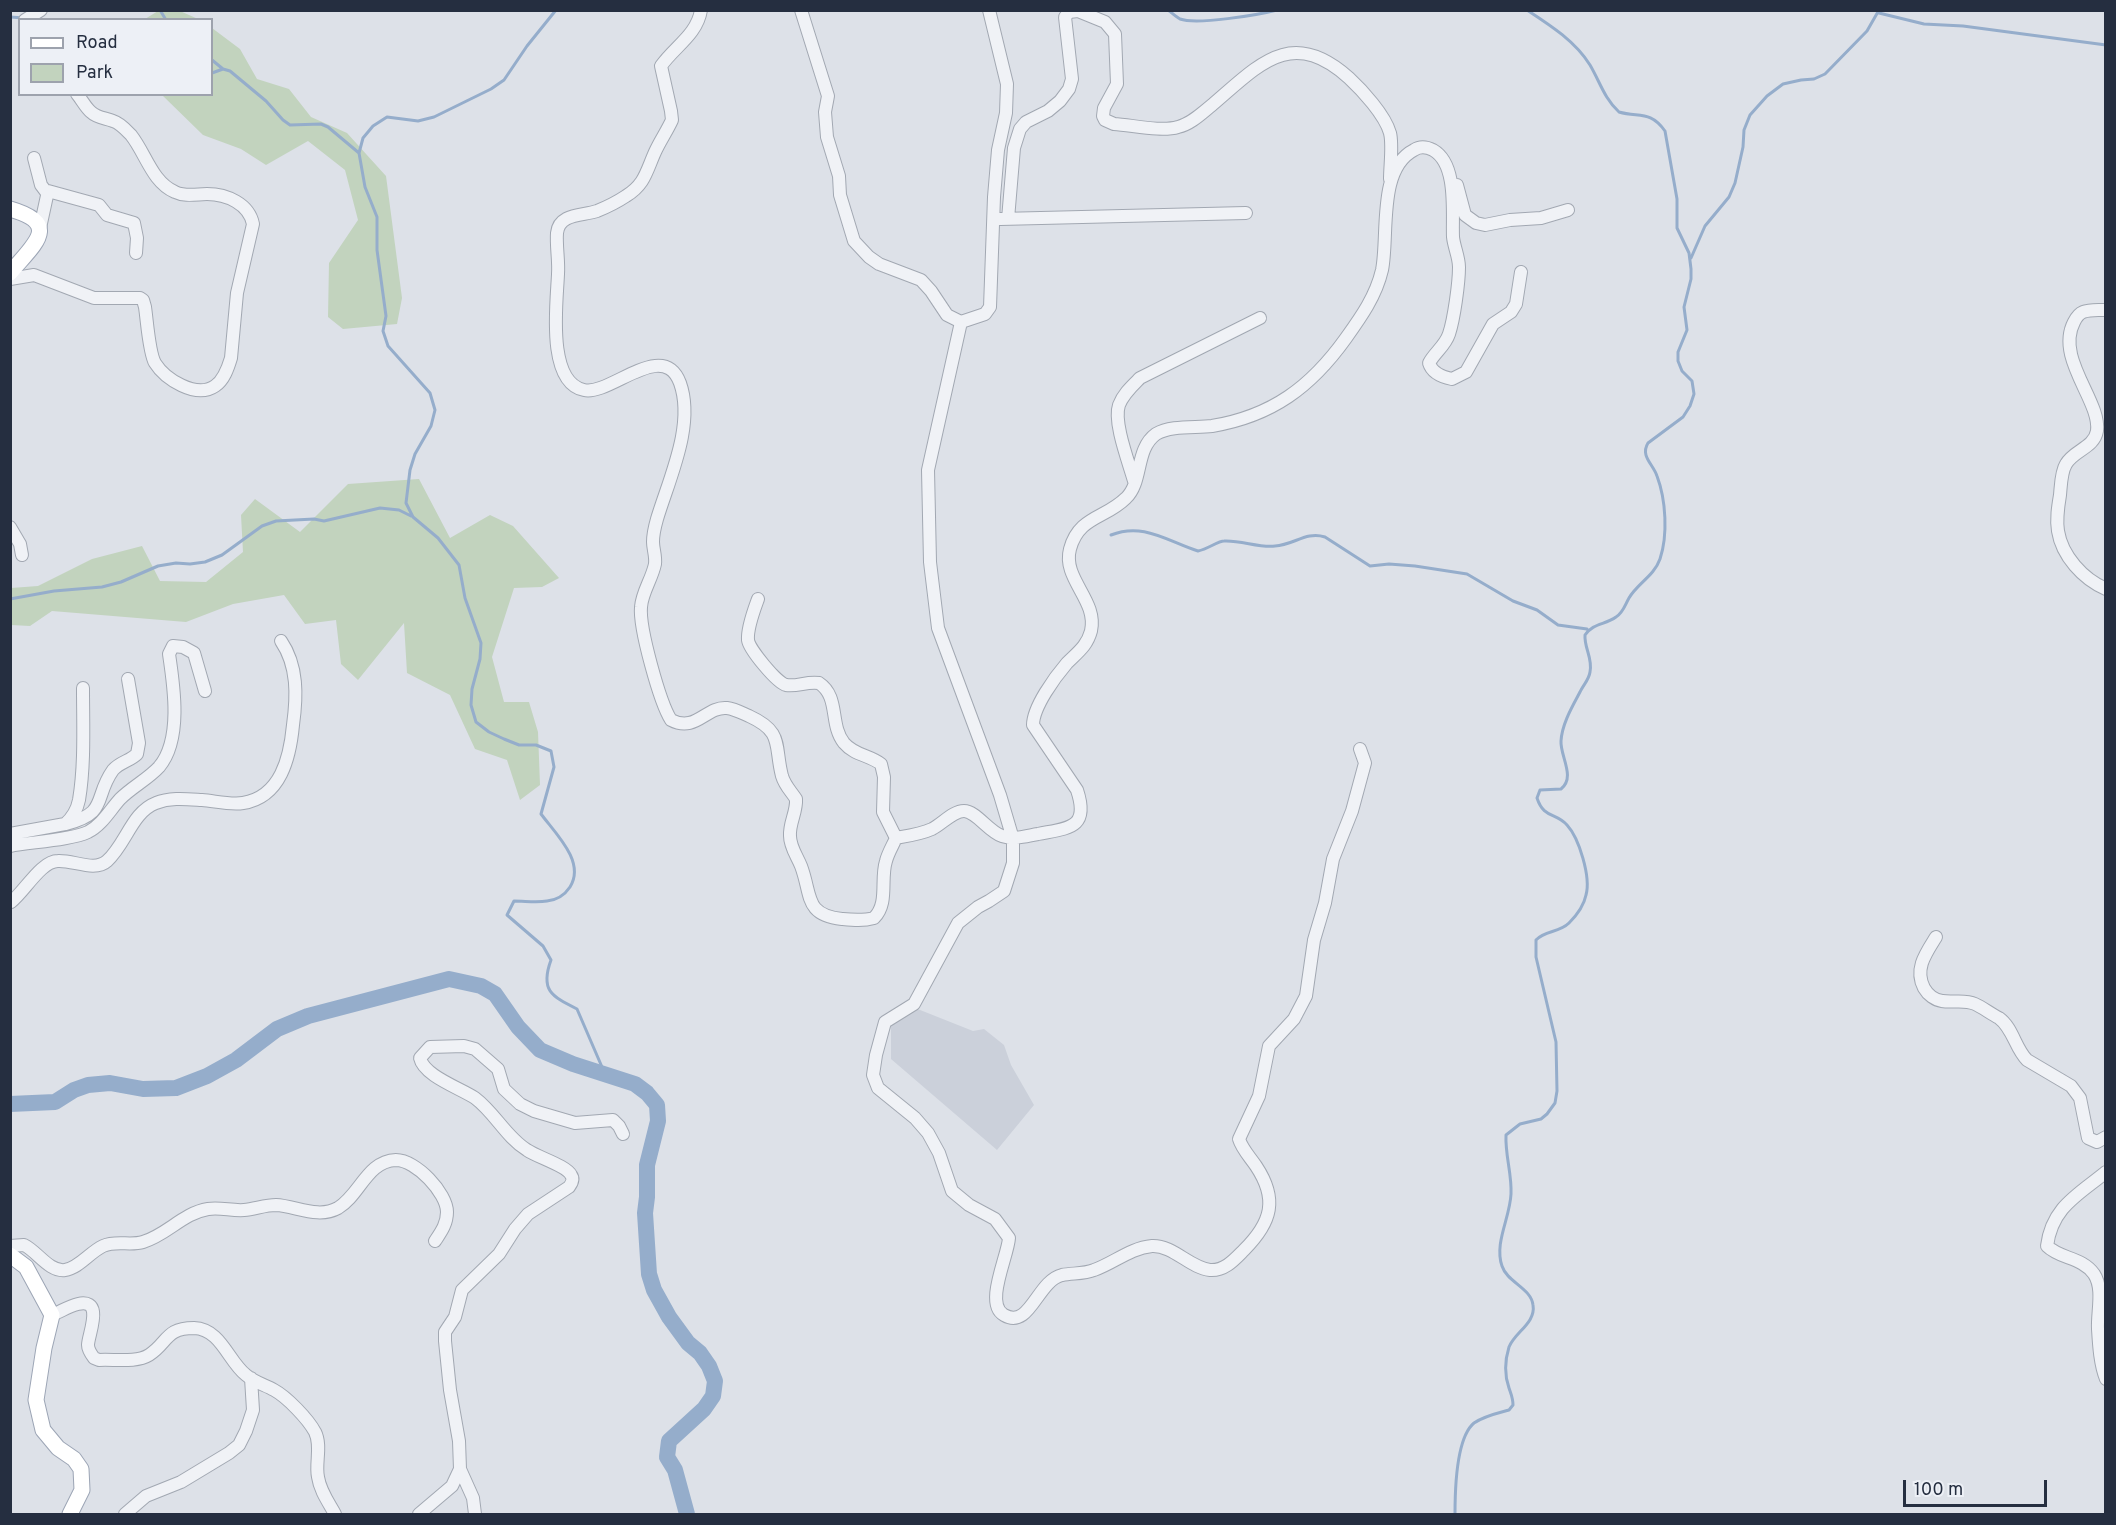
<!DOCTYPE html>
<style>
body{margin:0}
#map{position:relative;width:2116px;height:1525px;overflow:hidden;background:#dde1e8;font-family:Overpass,sans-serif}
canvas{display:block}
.frame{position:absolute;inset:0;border:12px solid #252e40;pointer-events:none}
.legend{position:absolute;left:18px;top:18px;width:195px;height:78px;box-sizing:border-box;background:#edf0f6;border:2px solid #9da2ad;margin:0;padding:8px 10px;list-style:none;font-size:18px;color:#252e40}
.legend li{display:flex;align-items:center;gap:12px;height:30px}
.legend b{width:30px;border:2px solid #9da2ad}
.scale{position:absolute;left:1903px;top:1480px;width:144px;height:27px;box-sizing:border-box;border:3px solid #252e40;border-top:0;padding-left:8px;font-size:18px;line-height:21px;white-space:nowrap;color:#252e40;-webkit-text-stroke:4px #edf0f6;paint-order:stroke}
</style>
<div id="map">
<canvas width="2116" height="1525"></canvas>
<div class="frame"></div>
<ul class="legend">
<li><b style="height:8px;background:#fff"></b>Road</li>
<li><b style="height:16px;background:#c2d3be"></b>Park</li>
</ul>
<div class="scale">100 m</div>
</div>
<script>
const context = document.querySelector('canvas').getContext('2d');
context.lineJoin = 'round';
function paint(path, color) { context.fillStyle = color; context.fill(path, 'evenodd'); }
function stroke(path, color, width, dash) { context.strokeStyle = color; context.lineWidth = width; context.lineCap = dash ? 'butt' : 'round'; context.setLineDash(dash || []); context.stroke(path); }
paint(new Path2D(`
 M905 1004 973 1031 984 1029 1004 1045 1011 1065 1034 1105 997 1150 891 1059V1026Z`), '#cbd0da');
paint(new Path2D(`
 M158 11H180L198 19H145Z
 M212 28 240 49 257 79 289 89 311 117 347 133 386 176 402 298 397 324 343 329 328 317 329 263 358 220 345 170 308 141 266 165 241 149 203 135 162 95 212 94Z
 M419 479 450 538 490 515 513 526 559 578 542 587 514 588 492 657 504 702H529L538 732 540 785 520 800 507 760 475 749 450 695 407 673 404 623 358 680 341 664 336 620 305 624 284 595 233 604 186 622 52 611 30 626 11 625V588L38 586 92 559 142 546 160 581 206 582 243 552 241 515 255 499 300 532 348 484Z`), '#c2d3be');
stroke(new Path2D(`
 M160 10 166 20
 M556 10 527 46 504 80 491 89 434 117 418 121 387 117 373 126 363 138 359 153 365 187 377 217V250L386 316 383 331 388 346 430 393 435 410 431 426 415 454 410 470 406 503 413 517 438 538 459 565 465 598 481 643 480 659 472 689 471 705 476 722 489 732 504 739 519 745H536L551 751 554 767 541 814C555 833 586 862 570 887 564 896 557 900 547 901 537 903 525 901 514 901L507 915 543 946 551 960C540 990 551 996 577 1009L605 1074
 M1168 10C1172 13 1176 17 1180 19 1197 25 1258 15 1277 10
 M1879 13 1924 24 1963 26 2106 45
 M10 17 24 18
 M212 60 223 69
 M212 73 223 69 230 71 266 101 283 120 290 125 321 124 328 127 359 153
 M1691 258 1705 226 1729 197 1735 183 1743 147 1744 130 1750 115 1767 96 1783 84 1801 80 1814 79 1825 74 1867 31 1879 10
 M1111 535C1143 522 1167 541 1198 551 1208 549 1218 541 1224 541 1241 540 1259 548 1275 546 1294 545 1306 531 1325 537L1370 566 1389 564 1415 566 1467 574 1513 601 1537 610 1558 625 1587 629
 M10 599 54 591 102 587 121 582 158 566 176 563 190 564 205 562 222 555 262 526 276 521 314 519 324 521 380 508 399 510 411 516
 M1455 1514C1455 1492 1456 1438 1474 1423 1484 1416 1498 1413 1509 1410L1513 1405C1513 1398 1511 1394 1509 1388 1504 1374 1505 1360 1509 1347 1515 1332 1536 1323 1533 1305 1531 1288 1507 1282 1502 1266 1494 1243 1510 1218 1511 1194 1512 1174 1505 1155 1506 1135L1520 1124 1541 1119 1547 1114 1555 1103 1557 1091 1556 1042 1536 957V940C1545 930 1559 933 1569 923 1576 916 1584 905 1586 895 1591 877 1579 838 1567 825 1555 812 1544 819 1537 798L1540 790 1561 789C1576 777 1560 756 1561 741 1562 724 1572 707 1580 692 1583 685 1589 680 1590 672 1593 658 1584 648 1585 635 1593 623 1605 625 1616 617 1623 613 1625 605 1629 598 1638 583 1654 576 1660 559 1668 535 1666 500 1657 476 1653 464 1640 456 1648 443L1683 417 1690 406 1694 394 1692 381 1682 371 1678 361V352L1687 330 1684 307 1691 279V269L1689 253 1677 228V199L1665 131C1650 110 1639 118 1619 112 1604 98 1600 82 1590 65 1575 41 1550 25 1527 10`), '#95adcb', 3);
stroke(new Path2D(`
 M10 1104 55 1102 74 1090 88 1085 110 1083 143 1089 176 1088 207 1076 236 1060 277 1029 308 1016 449 979 481 986 495 994 518 1027 540 1050 573 1064 635 1084 647 1093 657 1105 658 1121 647 1165V1197L645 1213 649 1274 654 1290 669 1317 688 1343 700 1353 709 1366 715 1381 713 1396 704 1409 669 1441 667 1457 675 1470 687 1514`), '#95adcb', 16);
const minor = new Path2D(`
 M701 10C697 35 674 47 661 66L671 111 672 120C667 131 660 141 655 152 646 172 645 184 626 196 617 202 607 207 597 211 583 216 559 213 557 233 556 246 559 261 558 274 557 301 546 382 584 390 610 396 663 338 680 383 695 425 669 479 657 519 655 526 653 534 653 542 653 549 656 556 655 564 652 579 642 592 641 607 639 628 660 703 671 720 696 733 706 706 727 708 735 709 742 713 749 716 784 732 774 745 782 776 785 786 791 791 796 799 797 812 789 823 790 836 790 847 797 856 801 866 812 895 804 915 842 919 853 920 863 921 874 918 889 903 880 880 886 861 888 853 893 845 896 838 907 836 921 834 932 829 942 824 953 811 964 811 976 811 989 832 1002 836 1014 840 1026 836 1038 834 1068 828 1090 829 1077 790L1033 725C1033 707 1055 677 1067 663 1078 652 1087 646 1091 631 1098 600 1062 579 1070 549 1079 516 1105 519 1126 498 1143 482 1135 449 1156 434 1171 425 1195 428 1212 426 1272 416 1311 387 1346 338 1361 317 1376 296 1382 270 1389 236 1377 169 1414 150 1420 146 1427 147 1433 150 1458 164 1452 213 1453 237 1454 247 1459 257 1459 267 1459 283 1454 319 1449 334 1445 346 1435 352 1429 363 1432 373 1442 377 1452 379L1466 372 1493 324 1511 312 1516 304 1521 272
 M801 10 828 96 825 112 827 137 839 176 840 195 854 241 869 257 879 264 921 280 931 291 947 315 961 322
 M989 10 1007 84 1006 113 998 150 994 197 990 307 985 314 961 322 928 470 930 562 938 628 1000 795 1013 839V863L1004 891 989 901 978 907 958 923 914 1004 885 1022 876 1055 873 1075 878 1088 915 1118 928 1133 939 1153 952 1191 969 1205 995 1219 1009 1238C1008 1256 984 1304 1004 1315 1030 1330 1037 1281 1062 1275 1073 1273 1084 1274 1094 1270 1114 1263 1130 1248 1152 1246 1173 1245 1190 1268 1210 1270 1225 1271 1235 1259 1244 1250 1272 1222 1278 1199 1256 1166 1250 1157 1242 1149 1239 1139L1259 1096 1269 1046 1294 1019 1306 996 1314 940 1325 903 1333 859 1352 811 1365 763 1360 749
 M25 20 41 10
 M34 158 41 185 47 193
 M1457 185 1465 215 1476 223 1485 225 1510 220 1541 218 1568 210
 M1000 219 1246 213
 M1008 219 1014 148 1020 129 1026 122 1048 111 1060 101 1069 89 1072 79 1065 17 1069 12 1078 11 1105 22 1115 34 1117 84 1104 108 1103 116 1105 120 1114 124C1132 125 1161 132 1178 127 1191 124 1202 113 1212 105 1259 65 1291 26 1349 78 1362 90 1385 115 1390 133 1393 145 1390 166 1390 179
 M40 228 48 191 99 205 107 215 134 223 137 238 136 253
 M10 279 34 275 94 298H140L143 300 145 307C147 320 149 353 155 363 165 379 196 399 215 386 224 380 228 368 231 358L237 293 253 224C249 204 227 194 207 194 197 194 185 197 175 192 152 182 146 154 131 135 126 130 120 123 113 121 106 118 97 118 91 112 86 108 82 100 77 94
 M2106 310C2098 310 2090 309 2083 312 2078 314 2076 318 2074 322 2055 358 2101 401 2097 431 2094 448 2074 450 2066 464 2061 472 2061 485 2060 495 2058 507 2056 519 2058 531 2062 556 2083 579 2106 589
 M1134 481C1129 463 1113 422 1119 405 1123 394 1132 386 1140 378L1260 318
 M10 527 20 544 22 555
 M758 599C754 610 747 628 748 640 749 649 777 683 786 685 797 687 807 681 819 683 840 697 829 724 844 743 854 755 869 755 881 764L884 777 883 812 896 838
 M66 824C109 813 93 798 113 770 120 762 130 761 137 754L139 743 128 679
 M10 834 65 824C72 818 77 810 79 800 85 764 83 725 83 688
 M10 846C31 842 71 840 88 832 102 825 110 810 120 799 132 787 148 779 159 767 182 740 174 687 169 654L173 646 183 647 194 653 205 691
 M11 902C25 891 41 861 58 861 73 860 95 872 107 861 126 844 132 812 156 803 170 797 187 799 202 800 215 801 230 805 243 803 281 797 290 757 293 725 297 696 298 666 281 641
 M1936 937C1926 953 1914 969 1924 988 1928 995 1935 1000 1942 1001 1953 1003 1964 999 1975 1004 1982 1007 1991 1014 1999 1018 2013 1028 2015 1048 2027 1060L2071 1086 2080 1098 2088 1138 2097 1142 2106 1137
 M2106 1172C2078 1195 2052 1207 2047 1246 2060 1259 2082 1257 2094 1274 2104 1289 2097 1312 2098 1329 2099 1345 2100 1364 2106 1379
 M10 1246 24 1245C37 1251 49 1272 65 1270 79 1268 90 1252 103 1246 116 1240 130 1246 143 1242 167 1235 183 1213 208 1209 220 1207 232 1211 244 1210 255 1209 265 1205 276 1205 296 1206 318 1219 338 1208 360 1195 367 1161 396 1160 416 1160 447 1193 447 1212 447 1224 441 1232 435 1241
 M52 1315C60 1312 69 1306 78 1304 105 1298 88 1335 88 1345 88 1350 91 1354 94 1358L99 1360C114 1359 136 1363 149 1355 168 1343 165 1328 194 1328 221 1329 228 1361 246 1375 254 1382 265 1385 274 1390 287 1397 308 1419 315 1432 322 1446 315 1463 318 1477 320 1491 329 1503 335 1514
 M460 1469 473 1498 475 1514
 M125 1514 146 1496 181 1482 229 1453 239 1445 246 1431 253 1410 251 1378
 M419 1514 452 1486 460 1469 459 1441 450 1390 445 1341V1332L455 1317 462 1290 499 1254 515 1229 528 1214 569 1187C572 1183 574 1179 571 1175 567 1166 537 1157 527 1150 506 1137 495 1113 475 1098 460 1088 424 1076 420 1058L430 1047 464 1046 475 1049 498 1069 504 1089 520 1104 534 1111 575 1123 613 1120 619 1126 623 1134`);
const major = new Path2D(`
 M10 209C63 224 33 245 10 273
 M10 1255 26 1267 52 1315 44 1348 36 1400 43 1430 58 1448 74 1459 81 1469 82 1490 70 1514`);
stroke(minor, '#a2a8b2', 14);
stroke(major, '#9ca5b5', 17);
stroke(minor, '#f0f2f6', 12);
stroke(major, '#fff', 15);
</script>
